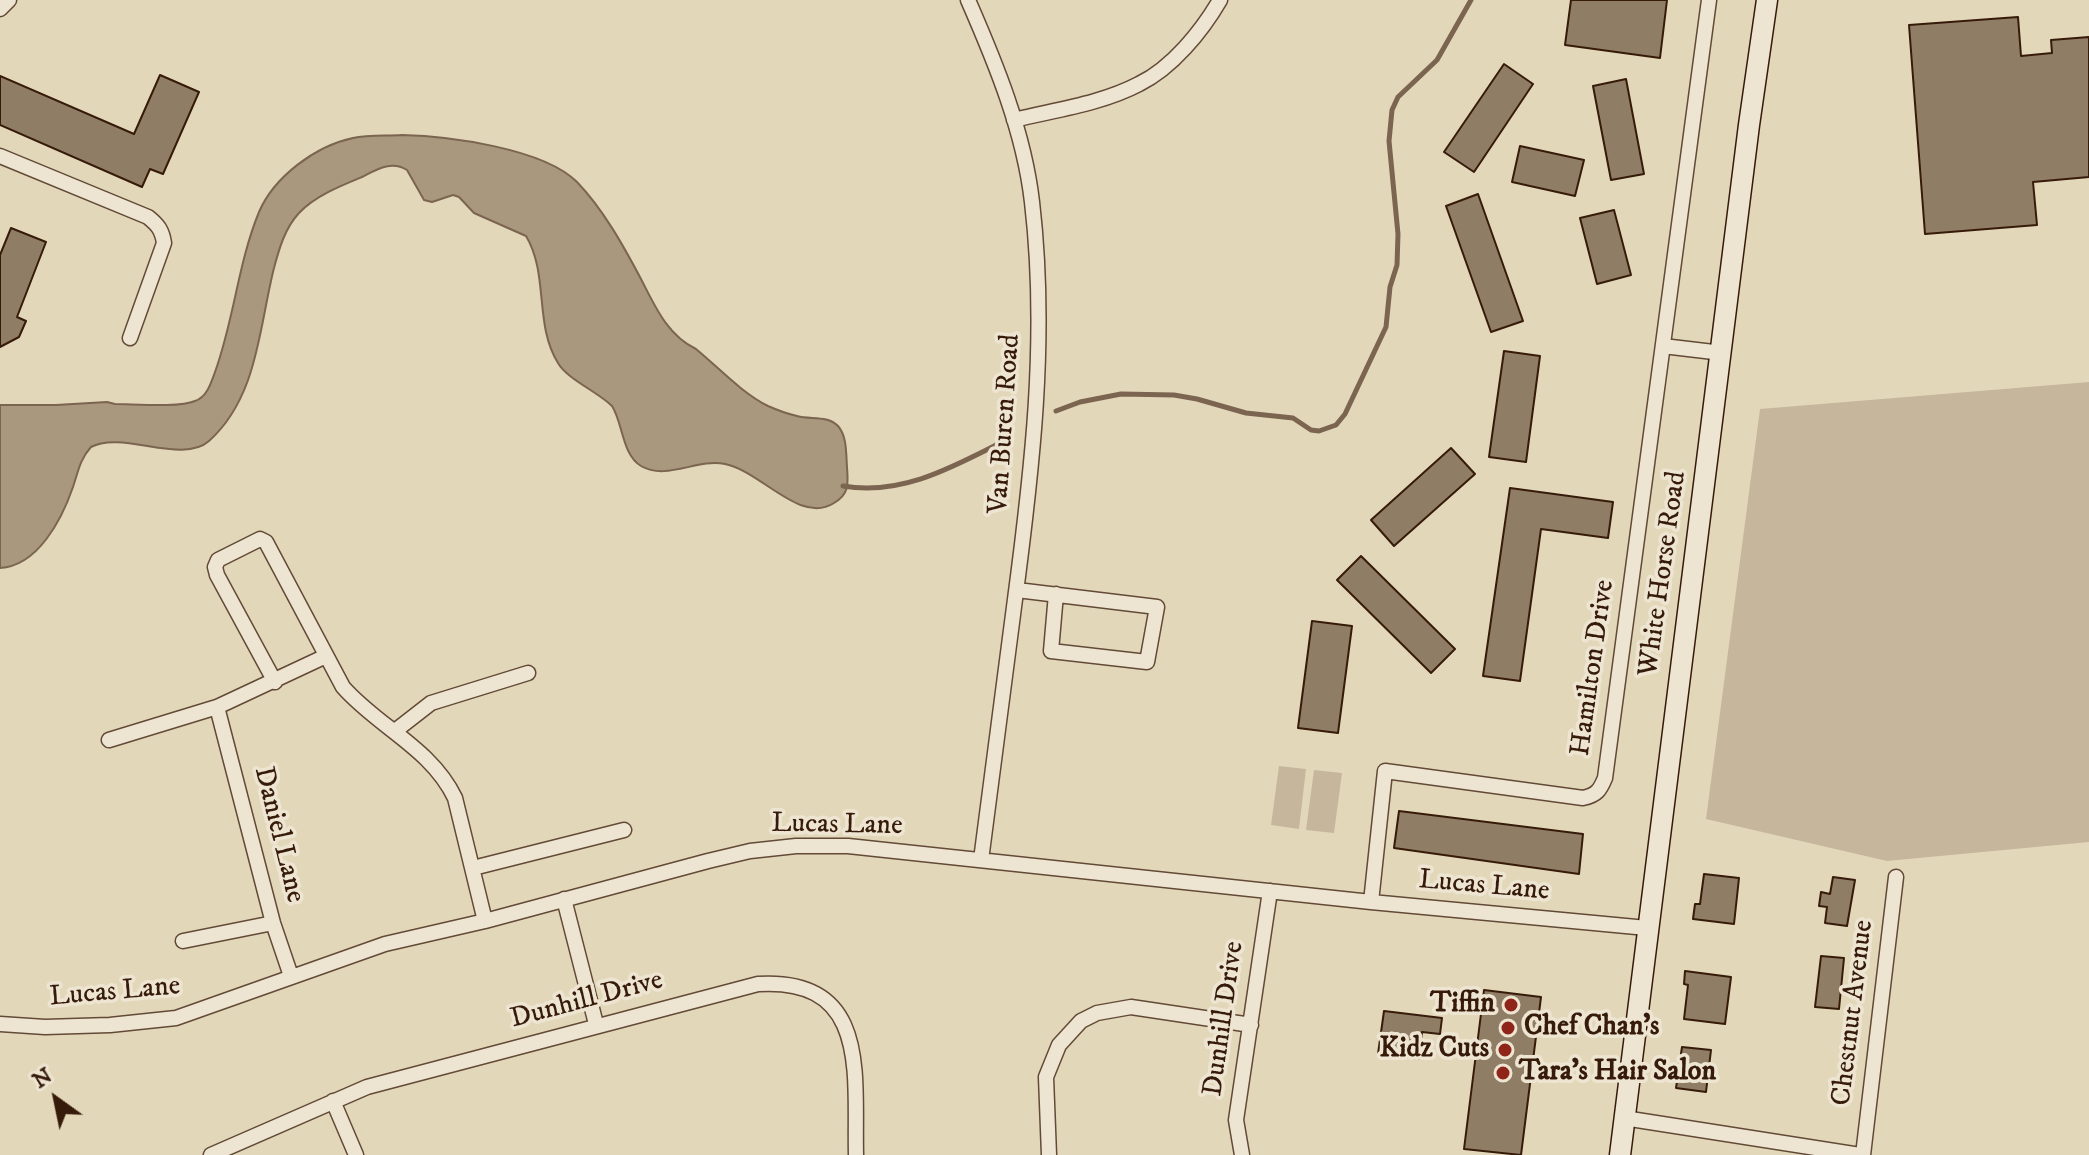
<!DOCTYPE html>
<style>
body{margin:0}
#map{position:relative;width:2089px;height:1155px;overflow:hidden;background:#e3d7ba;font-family:"IM FELL DW Pica",serif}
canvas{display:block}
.north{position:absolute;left:16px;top:1059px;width:80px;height:80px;-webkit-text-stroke:6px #ede5d2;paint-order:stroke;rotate:327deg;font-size:22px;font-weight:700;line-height:32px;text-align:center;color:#371b0a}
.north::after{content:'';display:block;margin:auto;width:28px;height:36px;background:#371b0a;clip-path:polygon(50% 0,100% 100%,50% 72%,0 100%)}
</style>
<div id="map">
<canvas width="2089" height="1155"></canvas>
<div class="north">N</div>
</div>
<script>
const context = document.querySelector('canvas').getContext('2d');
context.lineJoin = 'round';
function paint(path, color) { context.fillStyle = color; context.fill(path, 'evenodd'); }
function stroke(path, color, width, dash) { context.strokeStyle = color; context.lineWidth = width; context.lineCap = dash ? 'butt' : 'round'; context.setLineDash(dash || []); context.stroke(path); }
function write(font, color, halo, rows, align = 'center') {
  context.font = font + ' "IM FELL DW Pica",serif'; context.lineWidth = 7; context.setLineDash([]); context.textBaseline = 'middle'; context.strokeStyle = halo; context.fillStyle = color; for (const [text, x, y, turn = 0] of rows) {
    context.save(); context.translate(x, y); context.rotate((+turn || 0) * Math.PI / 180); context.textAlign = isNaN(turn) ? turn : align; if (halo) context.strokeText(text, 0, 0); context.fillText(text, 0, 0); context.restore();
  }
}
paint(new Path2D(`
 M2089 382V842L1887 861 1706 819 1760 409Z
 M1279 766 1306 769 1299 829 1271 825Z
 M1314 770 1342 773 1334 833 1306 830Z`), '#c6b79c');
const water = new Path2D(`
 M402 135C447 136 543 148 577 182 603 209 623 245 641 279 655 306 667 335 696 349 719 368 742 393 768 406 777 410 788 414 797 416 811 420 827 415 838 426 847 436 846 453 847 467 848 483 850 494 834 503 800 525 761 471 725 464 697 458 667 481 641 466 622 455 623 423 612 406 598 392 567 379 558 363 534 325 549 274 526 236L474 213 459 197 453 195 432 202 424 200 407 170C391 160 376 170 362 177 340 186 315 196 299 213 285 228 279 249 274 268 259 327 258 397 209 441 182 465 122 430 91 447 80 459 78 472 73 487 62 519 38 566 0 568V405H56L107 402 115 404C134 404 179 408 195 401 207 397 211 383 215 372 234 320 238 263 259 212 274 177 315 146 353 138 368 135 386 136 402 135Z`);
paint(water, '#a9977e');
stroke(water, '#7b6550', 2);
stroke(new Path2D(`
 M1056 411 1080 402 1121 394 1174 395 1197 399 1246 413 1293 418 1311 430 1319 431 1336 425 1345 414 1386 327 1390 287 1397 265 1398 234 1389 141 1392 110 1398 97 1437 60 1471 0
 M843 486C900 496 951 468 1000 443`), '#7b6550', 5);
const building = new Path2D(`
 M1571 0H1667L1660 58 1565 45Z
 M2018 17 2021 56 2052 53 2051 40 2089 37V177L2033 182 2037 225 1925 234 1909 25Z
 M1504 64 1533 84 1474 172 1444 152Z
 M160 75 199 92 163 174 150 169 142 187 0 125V76L134 134Z
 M1626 79 1644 174 1611 180 1593 86Z
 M1520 146 1584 160 1575 196 1512 182Z
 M1478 194 1523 321 1491 332 1446 206Z
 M1614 210 1631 275 1597 284 1580 218Z
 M11 228 46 242 17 317 26 321 19 337 0 347V255Z
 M1504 351 1540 356 1526 462 1489 457Z
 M1451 448 1475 474 1394 546 1371 520Z
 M1510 488 1613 502 1608 538 1541 529 1520 681 1483 676Z
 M1361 556 1455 649 1431 673 1337 580Z
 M1312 621 1352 626 1338 733 1298 728Z
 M1399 811 1583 834 1579 874 1394 848Z
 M1704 874 1739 878 1734 924 1693 919 1695 904H1700Z
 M1833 877 1855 880 1847 926 1825 923 1827 907 1819 906 1821 892 1830 894Z
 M1821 956 1844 958 1839 1009 1815 1007Z
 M1685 971 1731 977 1725 1024 1684 1019 1688 985 1684 984Z
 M1484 990 1541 997 1521 1155 1464 1149Z
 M1384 1011 1442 1018 1440 1034 1422 1032 1419 1059 1378 1054Z
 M1682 1047 1711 1050 1706 1092 1676 1088Z`);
paint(building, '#907d66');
stroke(building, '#371b0a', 2);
const minor = new Path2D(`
 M968 0C996 64 1024 132 1032 202 1048 338 1032 472 1014 607 1003 691 992 776 981 860
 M0 9 9 0
 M1014 120C1054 110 1101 104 1139 84 1172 68 1202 31 1220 0
 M0 156 148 217C158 225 162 230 164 243L130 338
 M1663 346 1722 353
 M1017 590 1157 607 1147 662 1051 651 1056 594
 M275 682 217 575 215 567 218 560 260 539 266 542 343 687C378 727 431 748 455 798L485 921
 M217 707 273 923 291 976
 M395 731 431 703 528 673
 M109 740 217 707 326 656
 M473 868 624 830
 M564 899 596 1024
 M1371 902 1385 771 1583 798C1597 795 1600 790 1605 778L1709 0
 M183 941 273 923
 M0 1024 45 1027 110 1025 176 1018 385 944 485 921 708 861 750 851 796 846H848L1371 902 1647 928
 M333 1101 356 1155
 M1624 1118 1860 1155
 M211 1155 367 1087 758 984C871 977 854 1076 856 1155
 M1049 1155 1046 1077 1059 1045 1081 1021 1097 1013 1131 1007 1251 1025
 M1242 1155 1236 1120 1270 891
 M1863 1155 1896 877`);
const secondary = new Path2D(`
 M1620 1155 1749 125 1767 0`);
stroke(minor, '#624a36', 17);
stroke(secondary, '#371b0a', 23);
stroke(minor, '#ede5d2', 14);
stroke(secondary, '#ede5d2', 20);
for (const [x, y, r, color] of [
 [1511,1005,8,"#8f2418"],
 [1508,1028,8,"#8f2418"],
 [1505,1050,8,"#8f2418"],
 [1503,1073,8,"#8f2418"]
]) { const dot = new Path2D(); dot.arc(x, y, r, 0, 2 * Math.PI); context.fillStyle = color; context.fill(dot); stroke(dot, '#ede5d2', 3); }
write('28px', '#371b0a', '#ede5d2', [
 ["Van Buren Road",1006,424,-86],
 ["White Horse Road",1664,574,-82],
 ["Hamilton Drive",1594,668,-82],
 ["Lucas Lane",837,826,1],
 ["Daniel Lane",278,835,76],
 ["Lucas Lane",1484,887,5],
 ["Lucas Lane",115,993,-5],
 ["Dunhill Drive",587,1001,-15],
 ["Chestnut Avenue",1854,1013,-83],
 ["Dunhill Drive",1225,1019,-82]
]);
write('bold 28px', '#371b0a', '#ede5d2', [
 ["Tiffin",1495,1005],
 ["Chef Chan's",1524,1028,"left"],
 ["Kidz Cuts",1489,1050],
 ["Tara's Hair Salon",1519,1073,"left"]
], 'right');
</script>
